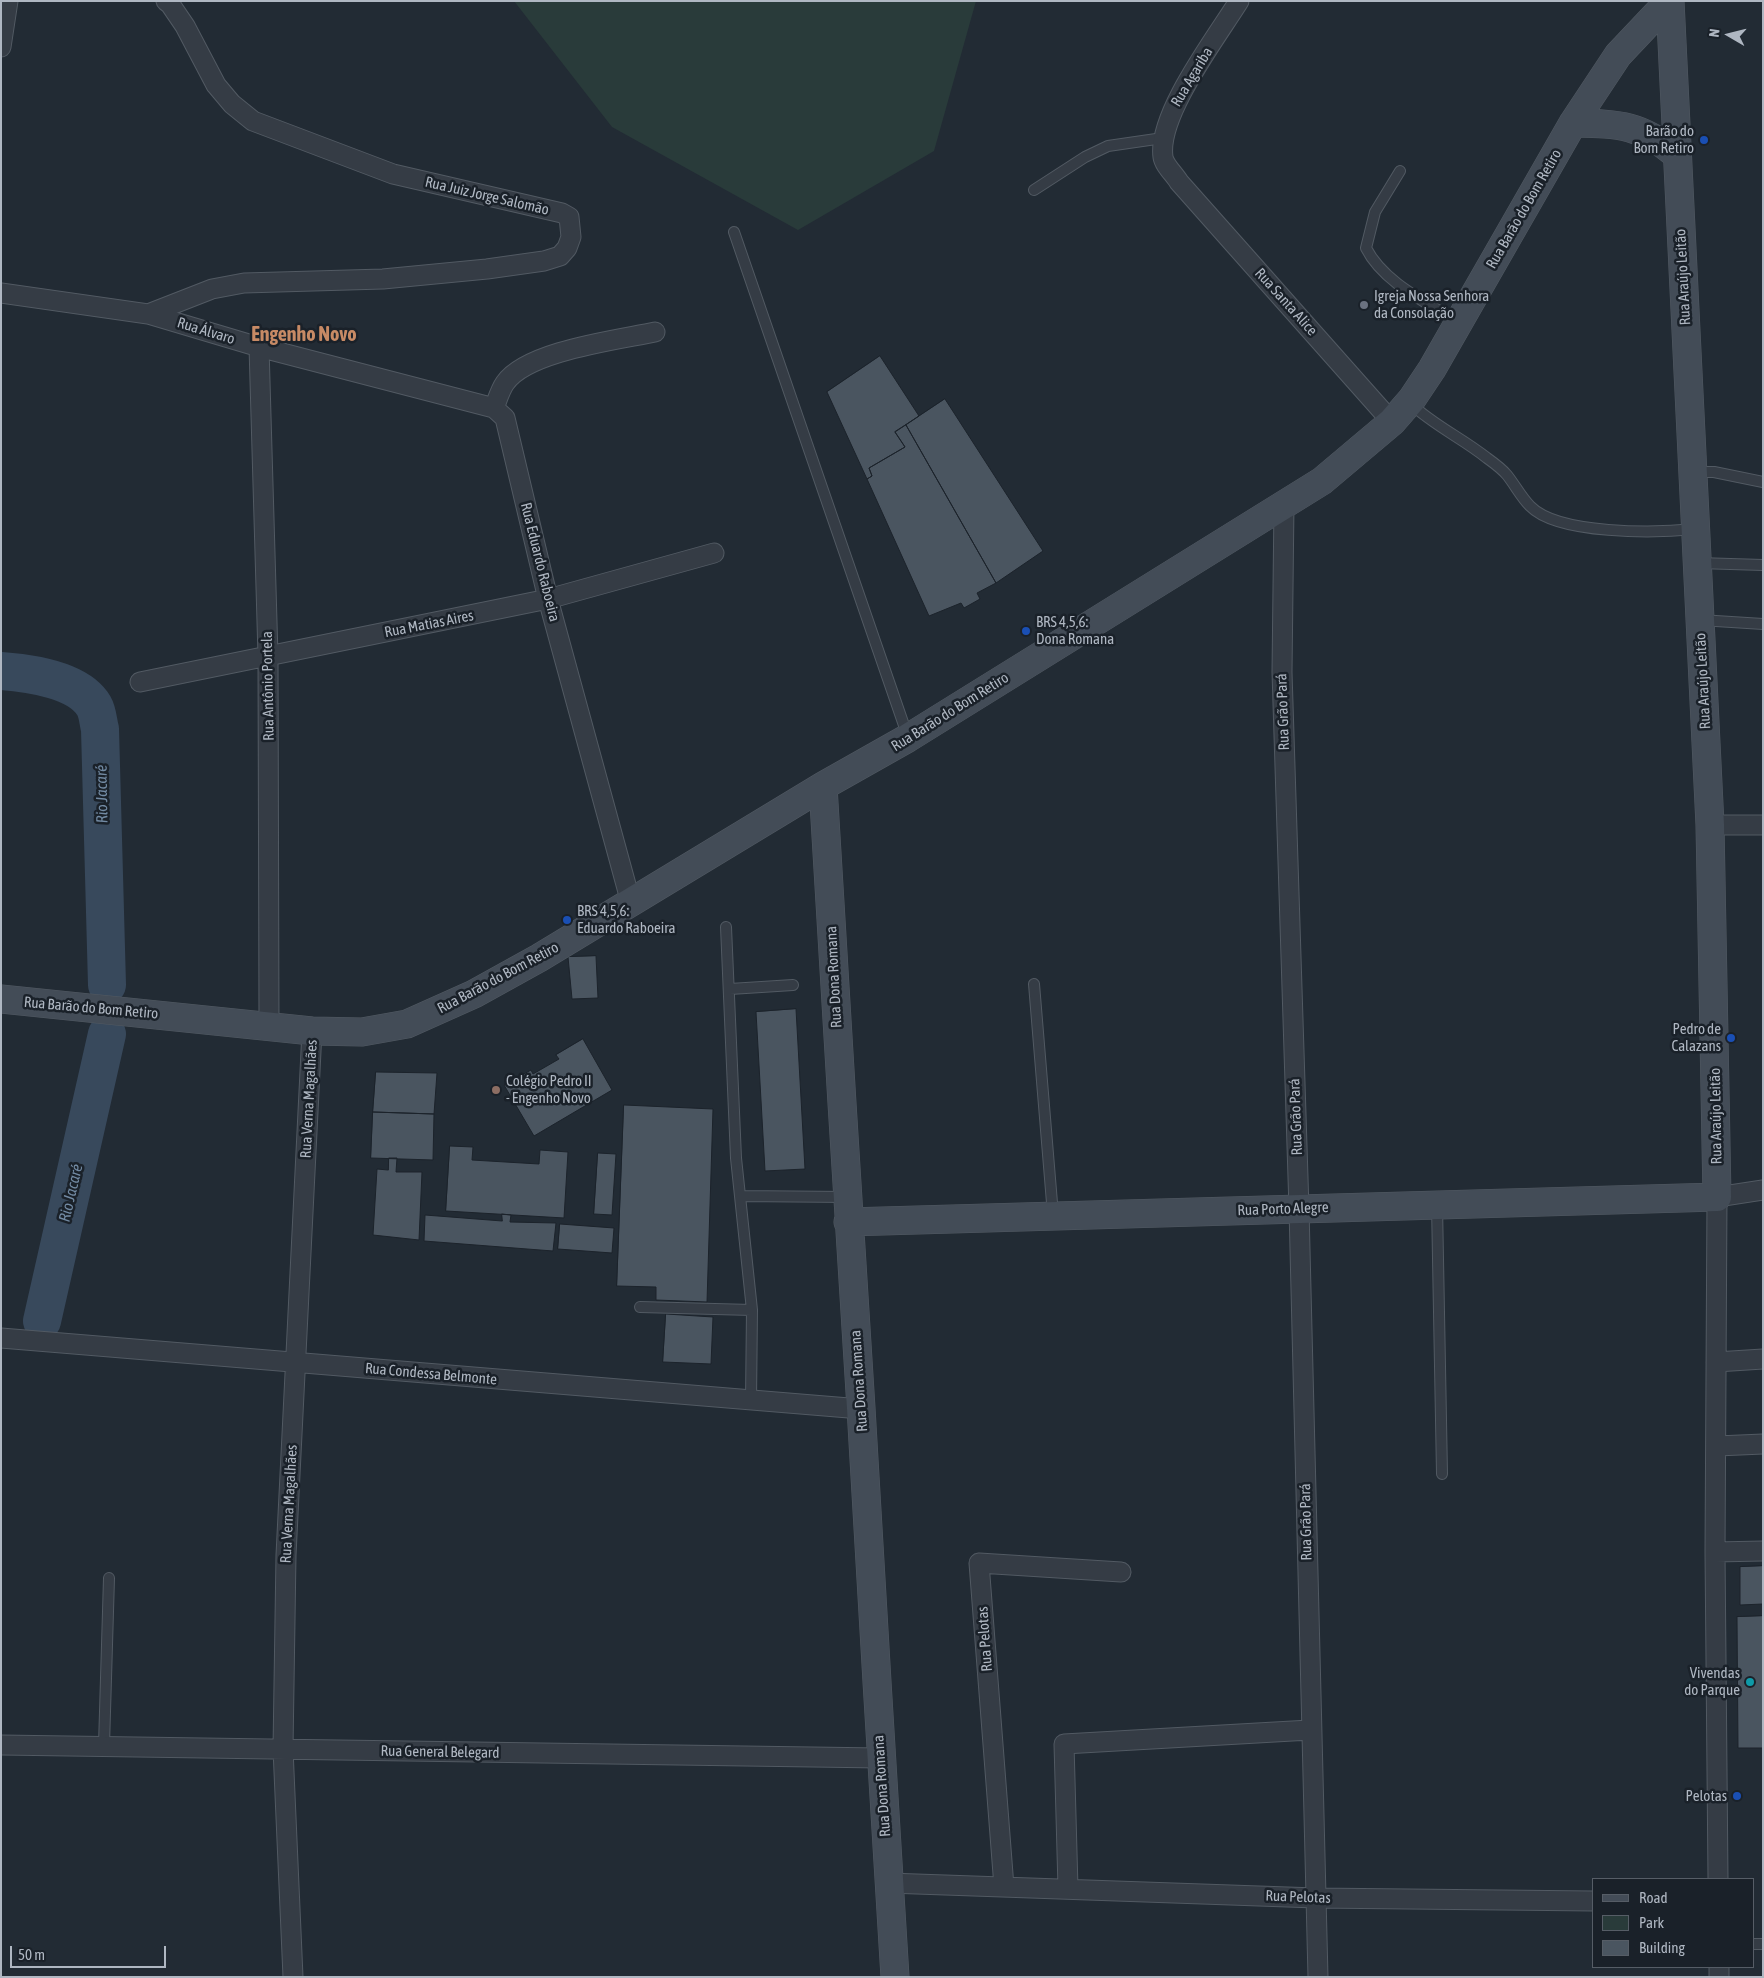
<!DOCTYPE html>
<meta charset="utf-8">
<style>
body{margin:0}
#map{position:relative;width:1764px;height:1978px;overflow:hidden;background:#222b34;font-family:"Asap Condensed",sans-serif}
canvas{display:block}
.frame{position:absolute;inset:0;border:2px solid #afb7c2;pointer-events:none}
.legend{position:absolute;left:1592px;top:1878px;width:162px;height:90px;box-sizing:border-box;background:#1a2129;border:1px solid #565d66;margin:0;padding:6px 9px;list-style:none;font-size:15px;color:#afb7c2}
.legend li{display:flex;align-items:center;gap:10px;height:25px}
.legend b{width:25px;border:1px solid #565d66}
.north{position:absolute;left:1704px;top:10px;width:50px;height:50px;-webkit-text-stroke:4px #1a2129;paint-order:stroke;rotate:278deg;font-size:14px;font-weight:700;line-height:20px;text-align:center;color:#afb7c2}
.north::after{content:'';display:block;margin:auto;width:18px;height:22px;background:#afb7c2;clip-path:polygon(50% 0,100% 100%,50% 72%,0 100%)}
.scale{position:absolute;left:10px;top:1946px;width:156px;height:22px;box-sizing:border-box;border:2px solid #afb7c2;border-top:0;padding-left:6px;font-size:15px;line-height:18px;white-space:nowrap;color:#afb7c2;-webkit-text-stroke:4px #1a2129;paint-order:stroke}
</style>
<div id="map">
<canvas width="1764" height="1978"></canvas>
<div class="frame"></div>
<ul class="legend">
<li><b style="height:6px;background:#434c57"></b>Road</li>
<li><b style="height:14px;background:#293b3a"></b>Park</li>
<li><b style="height:14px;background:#4a5560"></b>Building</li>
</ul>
<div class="north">N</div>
<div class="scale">50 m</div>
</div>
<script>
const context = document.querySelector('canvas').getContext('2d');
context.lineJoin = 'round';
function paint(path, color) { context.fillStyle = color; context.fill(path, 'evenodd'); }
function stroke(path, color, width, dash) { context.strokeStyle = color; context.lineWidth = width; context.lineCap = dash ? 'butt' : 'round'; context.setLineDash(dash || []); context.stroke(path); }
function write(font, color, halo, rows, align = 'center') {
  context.font = font + ' "Asap Condensed",sans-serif'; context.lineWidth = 5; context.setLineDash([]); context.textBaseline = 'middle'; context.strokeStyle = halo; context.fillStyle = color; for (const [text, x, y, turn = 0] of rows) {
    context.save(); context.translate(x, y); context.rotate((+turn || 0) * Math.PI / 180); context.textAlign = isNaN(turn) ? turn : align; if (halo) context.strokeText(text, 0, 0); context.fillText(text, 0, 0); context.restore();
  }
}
paint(new Path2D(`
 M514 1H976L934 151 798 230 612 127Z`), '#293b3a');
stroke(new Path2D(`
 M1 671C29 673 79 680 94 706 98 713 98 722 100 729L107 985
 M42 1321 107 1034`), '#38495c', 38);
const building = new Path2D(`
 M880 356 919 416 895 432 905 447 869 468 872 476 867 479 827 392Z
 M945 399 1043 551 996 583 906 425Z
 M906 425 996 583 977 593 980 599 964 608 961 603 929 616 867 479 872 476 869 468 905 447 895 432Z
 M596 956 598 998 572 999 568 957Z
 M796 1009 805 1169 765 1171 756 1012Z
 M583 1039 612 1090 534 1136 504 1085 531 1070 533 1074 559 1059 556 1055Z
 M376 1072 437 1073 434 1114 373 1112Z
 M624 1105 713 1109 707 1302 656 1300V1287L617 1286Z
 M373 1112 434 1114 433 1160 371 1158Z
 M450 1146 473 1147 472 1160 539 1164 540 1150 568 1152 564 1218 446 1211Z
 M598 1153 616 1154 612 1215 594 1214Z
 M389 1158H397L396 1172H422L419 1240 373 1235 377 1169 388 1170Z
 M502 1214 511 1215 510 1222 556 1223 553 1251 424 1241 425 1215 502 1221Z
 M560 1224 614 1228 612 1253 558 1249Z
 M666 1314 713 1317 711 1364 663 1362Z
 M1763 1566V1604L1740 1605V1567Z
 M1763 1616V1748H1738L1737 1617Z`);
paint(building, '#4a5560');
stroke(building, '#1c232b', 1);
const lane = new Path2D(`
 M1400 171 1375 212 1366 248C1383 282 1426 302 1458 322
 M1034 190 1085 157 1108 146 1163 138
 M734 232 908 737
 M1410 403C1433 425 1462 438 1487 458 1494 463 1502 469 1507 475 1515 485 1521 497 1530 506 1558 535 1656 533 1695 529
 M1693 472H1714L1763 482
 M1698 563 1763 565
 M1700 620 1763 624
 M726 927 736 1158 752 1310 751 1400
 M1034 984 1053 1215
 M730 989 793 985
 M740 1196 846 1197
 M1437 1205 1442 1474
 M640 1307 752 1310
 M104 1745 109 1578
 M1753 1944H1763`);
const street = new Path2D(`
 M1239 1C1216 38 1157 115 1163 157 1164 165 1175 175 1179 182L1392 422
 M1 47 8 1
 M1 293 148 314 259 347 494 408 505 418 548 599 631 903
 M148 314 212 289 244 283 383 279 487 269 544 261 560 256 567 248 571 237 569 217 562 213 393 174 253 121 232 104 216 85 185 26 170 4 166 1
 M259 347 268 656 269 1025
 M494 408C497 401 500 390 505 383 527 351 617 340 655 332
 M1284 504 1282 672 1299 1209 1318 1977
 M140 682 548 599 714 553
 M1710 825H1763
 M1 1338 861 1409
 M1716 1362 1763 1359
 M1717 1446 1763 1444
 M1715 1552 1763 1551
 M1 1745 880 1758
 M1718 1879 1715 1552 1717 1197 1763 1190
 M888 1883 1316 1898 1593 1901
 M1004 1887 979 1563 1121 1572
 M1068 1888 1064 1744 1310 1730
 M1719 1967V1977
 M293 1977 283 1749 286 1555 312 1031`);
const secondary = new Path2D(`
 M1573 123C1619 124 1641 124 1677 155
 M823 786C835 993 848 1201 861 1408 873 1598 882 1787 895 1977
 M1 999 312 1031 362 1032 407 1024 474 994 539 958 823 786 908 738 1322 481 1392 422 1412 399 1432 369 1573 123 1618 55 1669 1
 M848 1222 1717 1197 1710 825 1670 1`);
stroke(lane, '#525a63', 12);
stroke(street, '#525a63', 21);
stroke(secondary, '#525a63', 29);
stroke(lane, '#353c45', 10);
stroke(street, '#353c45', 19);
stroke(secondary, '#434c57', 28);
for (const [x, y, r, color] of [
 [1704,140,5,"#1a4fb4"],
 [1364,305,5,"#6b7280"],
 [1026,631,5,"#1a4fb4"],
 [567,920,5,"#1a4fb4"],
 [1731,1038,5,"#1a4fb4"],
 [496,1090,5,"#8d6e63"],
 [1750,1682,5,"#0f9aa8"],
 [1737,1796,5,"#1a4fb4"]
]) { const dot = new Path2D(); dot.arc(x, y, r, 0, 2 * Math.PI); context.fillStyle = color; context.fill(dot); stroke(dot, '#1a2129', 2); }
write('15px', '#afb7c2', '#1a2129', [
 ["Rua Agariba",1192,77,-59],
 ["Rua Juiz Jorge Salomão",487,196,13],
 ["Rua Barão do Bom Retiro",1524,209,-60],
 ["Rua Araújo Leitão",1683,277,-93],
 ["Rua Santa Alice",1286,302,48],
 ["Rua Álvaro",206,331,17],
 ["Rua Eduardo Raboeira",540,562,76],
 ["Rua Matias Aires",429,624,-11],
 ["Rua Araújo Leitão",1703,681,-93],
 ["Rua Antônio Portela",268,686,-91],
 ["Rua Barão do Bom Retiro",950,712,-32],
 ["Rua Grão Pará",1283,712,-92],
 ["Rua Dona Romana",834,977,-93],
 ["Rua Barão do Bom Retiro",498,978,-28],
 ["Rua Barão do Bom Retiro",91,1008,5],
 ["Rua Verna Magalhães",309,1099,-87],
 ["Rua Araújo Leitão",1716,1116,-91],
 ["Rua Grão Pará",1296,1117,-92],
 ["Rua Porto Alegre",1283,1209,-2],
 ["Rua Condessa Belmonte",431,1374,5],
 ["Rua Dona Romana",859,1381,-94],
 ["Rua Verna Magalhães",289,1504,-87],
 ["Rua Grão Pará",1306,1522,-91],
 ["Rua Pelotas",985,1639,-94],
 ["Rua General Belegard",440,1752,1],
 ["Rua Dona Romana",882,1786,-94],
 ["Rua Pelotas",1298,1897,2]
]);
write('15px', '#afb7c2', '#1a2129', [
 ["Barão do",1694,131],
 ["Bom Retiro",1694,148],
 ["Igreja Nossa Senhora",1374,296,"left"],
 ["da Consolação",1374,313,"left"],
 ["BRS 4,5,6:",1036,622,"left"],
 ["Dona Romana",1036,639,"left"],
 ["BRS 4,5,6:",577,911,"left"],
 ["Eduardo Raboeira",577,928,"left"],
 ["Pedro de",1721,1029],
 ["Calazans",1721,1046],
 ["Colégio Pedro II",506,1081,"left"],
 ["- Engenho Novo",506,1098,"left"],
 ["Vivendas",1740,1673],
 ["do Parque",1740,1690],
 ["Pelotas",1727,1796]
], 'right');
write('italic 16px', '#728aa3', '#1a2129', [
 ["Rio Jacaré",102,794,-91],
 ["Rio Jacaré",71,1193,-77]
]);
write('bold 20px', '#c78a65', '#1a2129', [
 ["Engenho Novo",304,335]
]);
</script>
